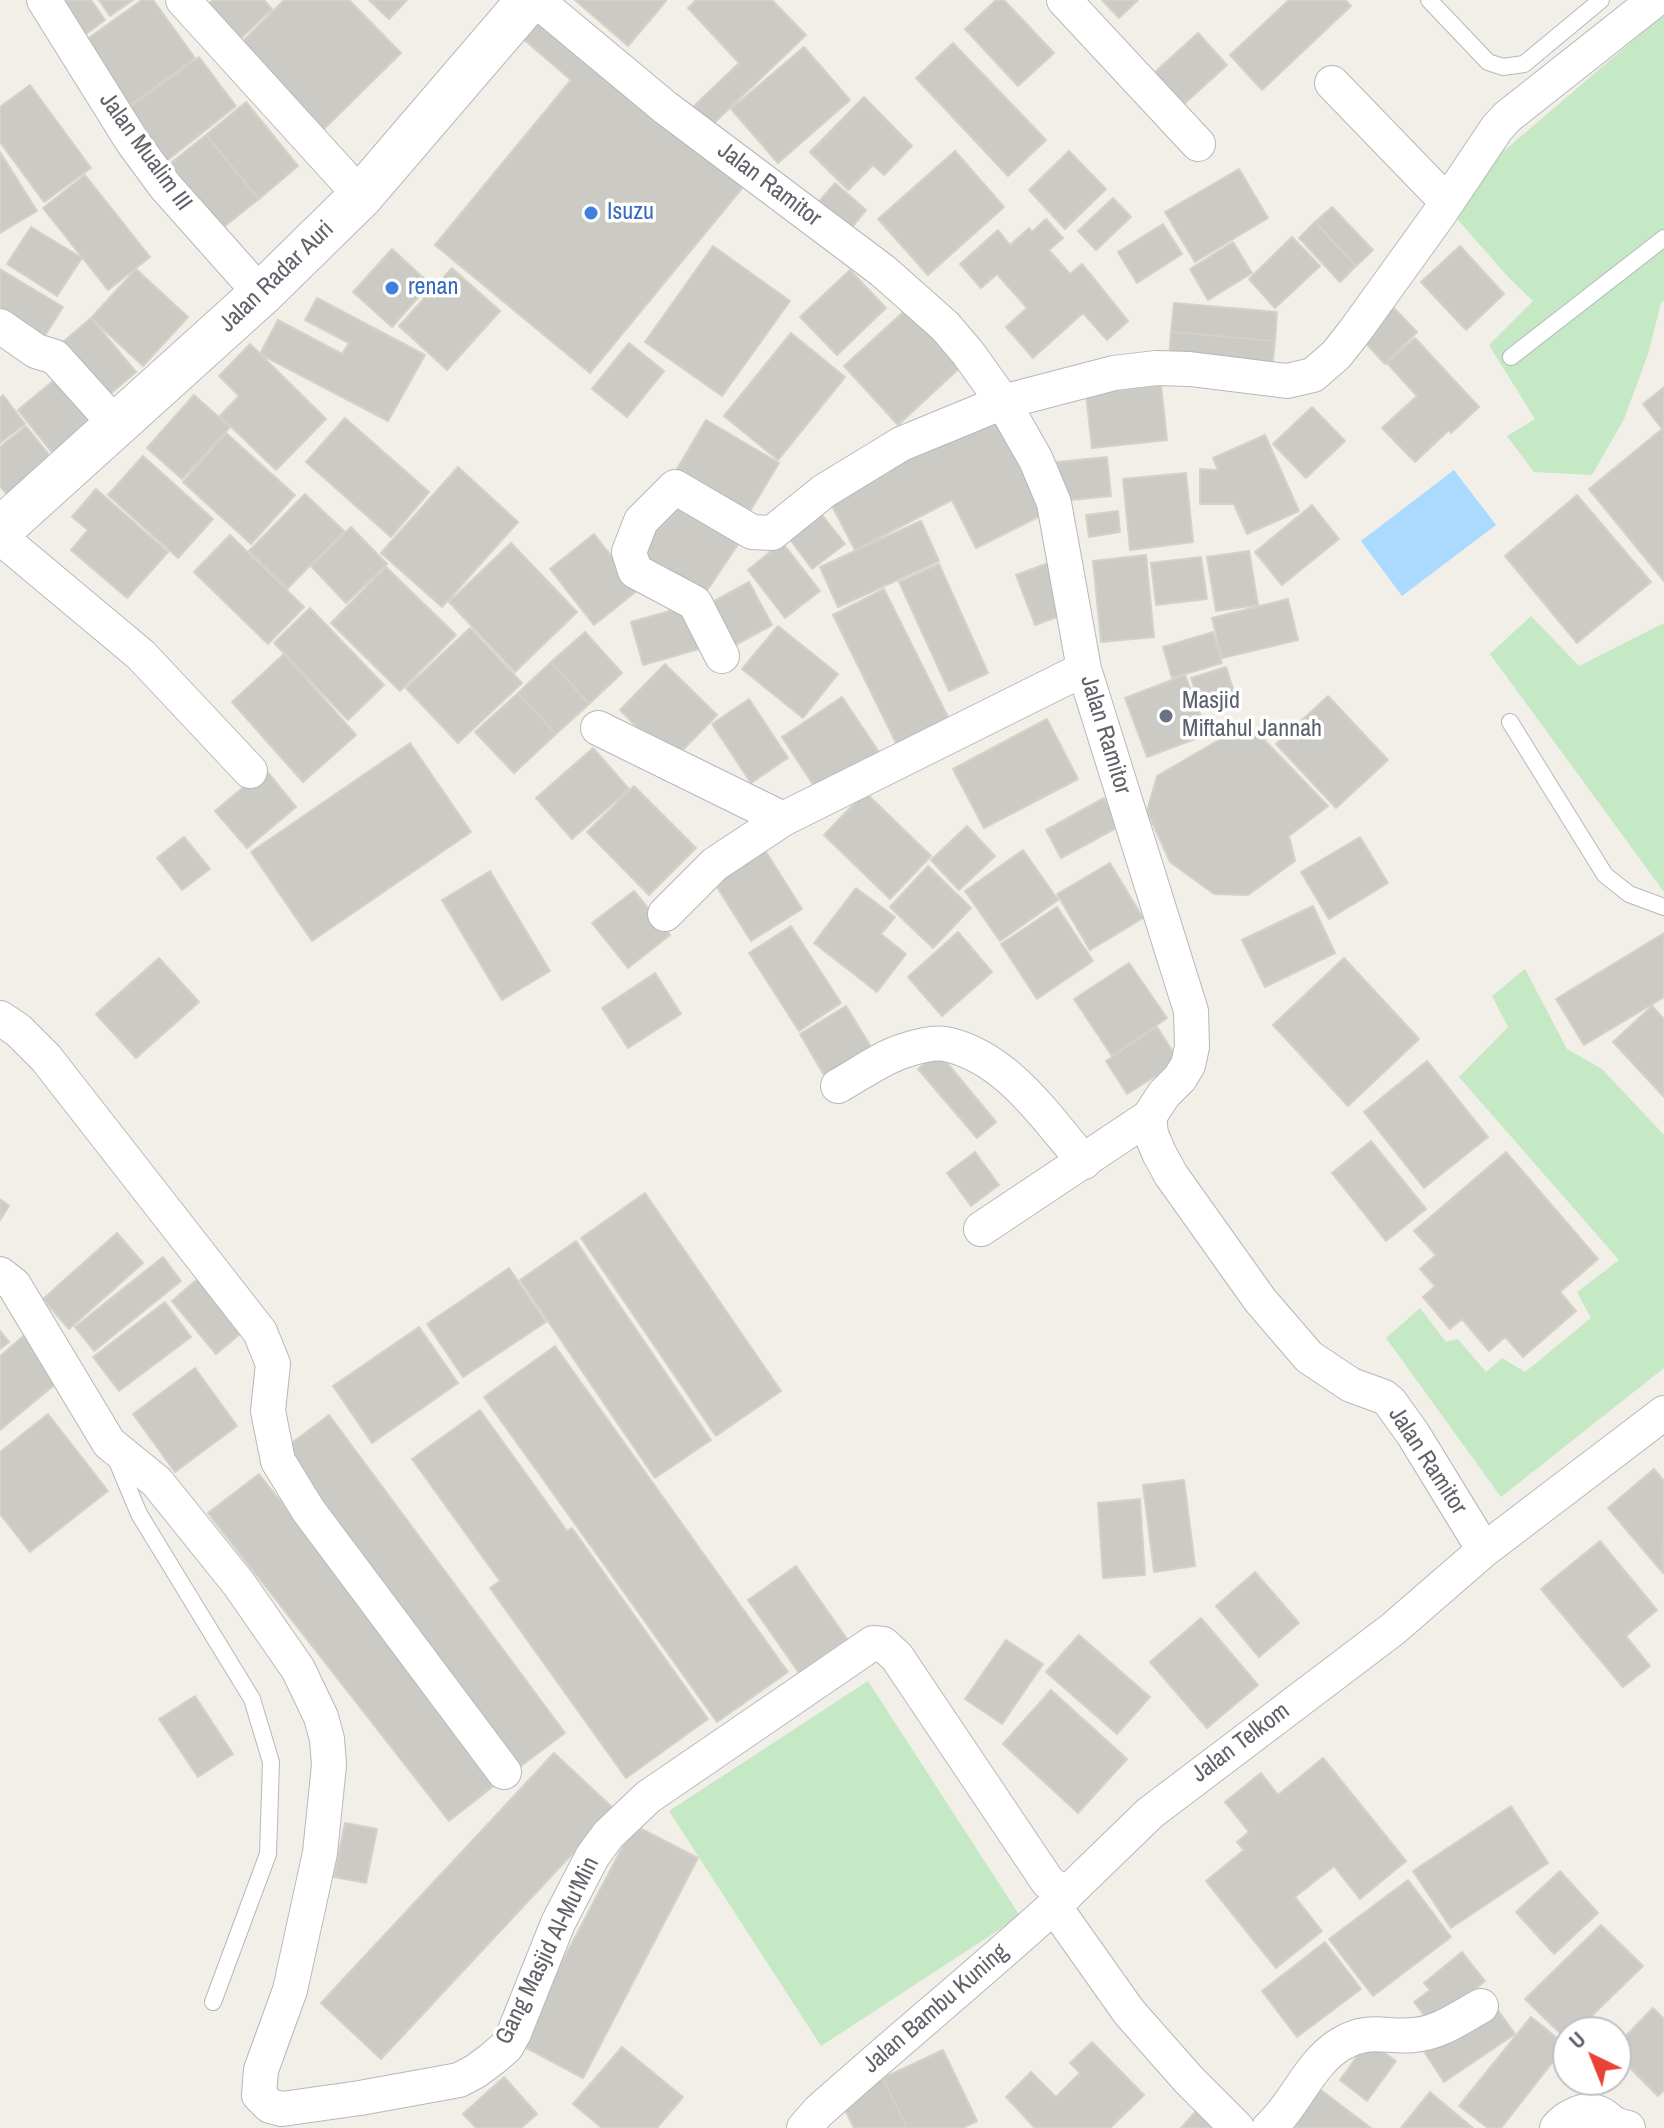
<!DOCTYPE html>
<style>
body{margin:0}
#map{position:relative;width:1664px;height:2128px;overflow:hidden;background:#f1efe8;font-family:"Archivo Narrow",sans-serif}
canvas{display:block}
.north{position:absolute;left:1552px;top:2016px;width:80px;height:80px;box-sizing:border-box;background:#fff;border:2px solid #bfc1c3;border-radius:50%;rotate:317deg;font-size:22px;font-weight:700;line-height:32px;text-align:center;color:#5f6368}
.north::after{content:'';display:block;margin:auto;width:28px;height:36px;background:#ea4335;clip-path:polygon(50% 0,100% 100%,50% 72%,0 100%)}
</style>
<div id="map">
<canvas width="1664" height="2128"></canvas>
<div class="north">U</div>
</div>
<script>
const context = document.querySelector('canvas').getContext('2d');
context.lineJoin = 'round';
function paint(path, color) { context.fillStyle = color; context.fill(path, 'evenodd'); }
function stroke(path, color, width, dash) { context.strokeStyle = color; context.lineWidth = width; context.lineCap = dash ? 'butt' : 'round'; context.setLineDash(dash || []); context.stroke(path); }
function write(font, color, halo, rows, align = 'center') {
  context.font = font + ' "Archivo Narrow",sans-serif'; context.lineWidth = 7; context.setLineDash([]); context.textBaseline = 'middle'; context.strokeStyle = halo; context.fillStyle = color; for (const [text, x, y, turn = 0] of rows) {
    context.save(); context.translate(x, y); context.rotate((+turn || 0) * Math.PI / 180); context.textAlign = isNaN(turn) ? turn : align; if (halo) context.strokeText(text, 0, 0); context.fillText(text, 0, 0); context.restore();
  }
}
paint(new Path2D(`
 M1664 14V301L1661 303 1648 354 1624 419 1592 475 1534 472 1507 436 1535 419 1489 345 1533 301 1510 279 1443 203Z
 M1531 616 1579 666 1664 623V892L1490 654Z
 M1525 969 1567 1049 1602 1069 1664 1135V1368L1501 1497 1386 1338 1420 1308 1446 1342 1458 1339 1486 1372 1502 1358 1525 1372 1591 1318 1577 1292 1619 1260 1459 1077 1508 1027 1492 996Z
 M868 1681 1020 1916 821 2046 669 1811Z`), '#c5e8c5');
paint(new Path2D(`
 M1454 470 1496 525 1402 596 1361 541Z`), '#aadaff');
const building = new Path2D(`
 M52 0H91L105 20 79 39Z
 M99 0H133L110 16Z
 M142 0H153L195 58 129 106 83 42Z
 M213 0H264L272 9 238 41 205 7Z
 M284 0H349L401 53 322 131 238 46Z
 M369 0H407L389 19Z
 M575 0H666V1L628 46Z
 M696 0H772L806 35 711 126 693 107 739 63 688 8Z
 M996 0H1004L1054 53 1018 86 965 29Z
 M1102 0H1138L1119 18Z
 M1289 0H1345L1351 6 1262 90 1230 55Z
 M543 13 748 181 590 373 435 245 571 80 521 37Z
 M1198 33 1227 65 1183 105 1154 73Z
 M953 43 1046 140 1008 176 916 78Z
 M804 47 850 100 778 163 731 109Z
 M199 57 236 106 164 163 126 110Z
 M30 85 91 168 44 202 0 142V107Z
 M864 97 912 146 884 175 873 165 848 190 810 152Z
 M246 102 298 166 259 199 206 135Z
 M206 135 259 199 220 230 167 166Z
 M955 151 1004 207 928 275 878 219Z
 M1069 151 1106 189 1065 229 1029 190Z
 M0 152 37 211 0 233Z
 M1239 169 1268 218 1195 262 1165 212Z
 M85 175 150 257 108 290 43 208Z
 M835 183 866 210 848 232 817 204Z
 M1113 198 1131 217 1096 250 1078 231Z
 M1332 207 1373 250 1356 266 1315 222Z
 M1046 219 1063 238 1049 250 1070 274 1082 264 1128 321 1107 340 1083 313 1033 358 1006 327 1027 308 997 274 981 288 960 264 998 230 1010 245 1029 228 1032 232Z
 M1315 222 1356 266 1340 282 1299 238Z
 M1163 224 1182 254 1137 283 1118 252Z
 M31 227 82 258 57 296 7 264Z
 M1292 237 1320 266 1275 308 1249 279Z
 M1233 242 1252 273 1208 300 1190 269Z
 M713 246 790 301 722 396 645 342Z
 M1460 246 1504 294 1466 330 1421 282Z
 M392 249 430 284 392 327 353 292Z
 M452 268 500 311 447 370 399 326Z
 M0 269 63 307 41 342 0 316Z
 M136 269 188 317 143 366 91 318Z
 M850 270 886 308 837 355 800 317Z
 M317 298 425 355 388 421 260 354 278 320 342 354 349 343 305 320Z
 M1174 303 1277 312 1275 341 1171 332Z
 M912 304 965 363 898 425 844 366Z
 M1393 307 1417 332 1385 364 1361 338Z
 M91 318 136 372 103 400 57 347Z
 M1171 332 1275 341 1272 368 1169 358Z
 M791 333 845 377 778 460 724 416Z
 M1415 338 1479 407 1451 433 1449 430 1415 462 1382 428 1417 396 1387 363Z
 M629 343 664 371 627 417 592 389Z
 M250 344 326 419 276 470 220 416 239 396 219 376Z
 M65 371 102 416 55 456 18 410Z
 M1161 385 1167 440 1092 448 1086 394Z
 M1664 387V581L1589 489 1662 429 1643 404Z
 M3 395 25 424 0 443V398Z
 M194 395 230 427 182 479 147 448Z
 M1312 407 1345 441 1306 478 1273 444Z
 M996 409 1048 512 976 548 952 500 855 550 827 496Z
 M345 418 429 492 391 537 306 462Z
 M706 420 779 463 747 516 674 474Z
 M26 426 54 461 9 497 0 486V447Z
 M226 433 295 495 251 544 183 482Z
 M1265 435 1299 511 1247 534 1234 504H1200V469L1218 470 1213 458Z
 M143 456 213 519 178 558 108 495Z
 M1107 457 1111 496 1061 501 1057 462Z
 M458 467 518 522 442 607 381 553Z
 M1186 473 1193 542 1130 550 1123 479Z
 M96 489 168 552 127 598 71 550 88 530 72 517Z
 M677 492 743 537 700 601 633 556Z
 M305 494 344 531 287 589 249 551Z
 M1577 495 1651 582 1577 643 1505 556Z
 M1312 505 1339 539 1282 585 1255 552Z
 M815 506 845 544 812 569 783 530Z
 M1118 511 1120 532 1089 537 1086 515Z
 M921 521 939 561 838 607 820 567Z
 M351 527 387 564 346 603 311 566Z
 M594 534 638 590 594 625 550 569Z
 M230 535 304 607 268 644 194 572Z
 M782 542 820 591 785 618 748 570Z
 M511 543 577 612 515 672 449 602Z
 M1249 551 1258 605 1216 611 1207 557Z
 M1146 555 1154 637 1101 642 1093 561Z
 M1201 557 1207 599 1156 605 1151 563Z
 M1054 561 1073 611 1035 625 1016 575Z
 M939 564 988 673 949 691 899 582Z
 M386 567 456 635 400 691 331 623Z
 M749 582 772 625 728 649 705 606Z
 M884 589 953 727 901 753 833 615Z
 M1288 599 1298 640 1222 658 1212 618Z
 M694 604 706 647 643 665 631 622Z
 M310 608 384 685 348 720 274 643Z
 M778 626 838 674 803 718 742 669Z
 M470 628 522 683 458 743 406 688Z
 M585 632 622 673 589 704 551 662Z
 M1213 632 1222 663 1172 678 1163 647Z
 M284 654 356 735 303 782 232 702Z
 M551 662 589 704 556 734 518 693Z
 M665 664 717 715 671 762 620 710Z
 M1226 667 1236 698 1201 709 1191 678Z
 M1185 675 1208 734 1147 757 1125 698Z
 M518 693 556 734 514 773 475 732Z
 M1328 696 1388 760 1336 808 1276 744Z
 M842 697 879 752 818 792 782 737Z
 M749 699 788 758 751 783 712 724Z
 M1047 719 1078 779 984 828 953 769Z
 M1248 723 1328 806 1289 836 1295 861 1248 895 1214 894 1170 862 1147 811 1157 776Z
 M410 743 471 832 312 941 251 852Z
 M593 748 629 789 572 839 536 798Z
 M265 769 296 807 247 848 215 811Z
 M634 786 696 848 649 895 587 832Z
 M865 792 931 856 890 899 824 835Z
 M1104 798 1120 826 1061 858 1046 830Z
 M967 826 995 856 959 890 931 860Z
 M184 837 210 869 182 890 157 858Z
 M1360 837 1388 883 1329 919 1301 872Z
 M761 844 802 909 751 941 710 876Z
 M1023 850 1058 900 1000 941 965 891Z
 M1110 863 1143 918 1090 950 1057 894Z
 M928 866 971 908 933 948 890 907Z
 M490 871 550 971 502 1000 442 900Z
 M856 888 895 917 881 934 906 954 877 992 814 943Z
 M634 891 670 935 628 968 592 923Z
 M1313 906 1335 953 1265 987 1242 940Z
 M1057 907 1093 961 1037 999 1001 944Z
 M791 926 841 1003 799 1031 749 953Z
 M958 932 992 972 942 1016 908 977Z
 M1664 933V997L1584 1045 1556 999Z
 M159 958 199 1002 136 1058 96 1014Z
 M1344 958 1419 1039 1348 1106 1273 1025Z
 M1129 963 1167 1018 1112 1056 1074 999Z
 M655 973 681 1014 628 1048 602 1008Z
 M846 1006 871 1047 824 1075 800 1034Z
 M1652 1006 1664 1019V1097L1613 1042Z
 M1157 1027 1179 1061 1127 1094 1106 1061Z
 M938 1052 996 1122 977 1138 918 1069Z
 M1427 1061 1488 1137 1424 1188 1364 1112Z
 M1371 1141 1426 1209 1386 1241 1332 1173Z
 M975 1152 999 1185 971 1206 947 1173Z
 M1506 1152 1598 1259 1560 1292 1576 1311 1523 1357 1505 1337 1489 1351 1462 1319 1450 1329 1423 1297 1435 1286 1420 1269 1436 1255 1414 1231Z
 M645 1193 781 1391 716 1436 581 1238Z
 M0 1199 9 1206 0 1220Z
 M117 1233 143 1263 69 1329 43 1299Z
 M576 1241 711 1440 655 1478 520 1280Z
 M163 1257 181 1281 94 1351 75 1327Z
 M509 1268 546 1322 463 1377 427 1324Z
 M201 1276 246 1329 216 1354 172 1301Z
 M165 1302 191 1337 119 1391 93 1357Z
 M419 1327 458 1383 372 1443 333 1386Z
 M0 1331 9 1342 0 1349Z
 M27 1333 64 1377 0 1430V1356Z
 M555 1346 788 1672 717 1722 484 1397Z
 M195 1368 237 1426 175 1472 133 1414Z
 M480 1410 567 1531 572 1528 708 1719 626 1778 490 1588 500 1581 412 1459Z
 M48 1414 108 1491 30 1552 0 1514V1452Z
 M329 1415 565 1733 513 1772 277 1454Z
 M1654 1469 1664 1481 1663 1573 1608 1508Z
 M259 1474 500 1781 449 1821 208 1513Z
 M1184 1480 1195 1566 1154 1572 1143 1485Z
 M1140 1499 1145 1575 1103 1578 1098 1503Z
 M1600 1541 1657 1610 1626 1636 1650 1666 1623 1687 1541 1589Z
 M796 1566 847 1639 799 1673 748 1600Z
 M1255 1572 1299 1623 1259 1657 1216 1606Z
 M1201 1618 1258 1685 1207 1728 1150 1662Z
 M1079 1635 1150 1697 1117 1734 1046 1672Z
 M1006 1640 1043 1664 1002 1724 965 1699Z
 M1051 1690 1127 1759 1078 1813 1003 1744Z
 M195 1696 233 1754 198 1777 159 1719Z
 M554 1753 614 1809 381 2059 321 2003Z
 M1323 1758 1406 1861 1360 1899 1334 1866 1295 1897 1322 1931 1276 1968 1206 1881 1244 1850 1237 1842 1249 1832 1225 1802 1261 1773 1278 1795Z
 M1511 1806 1548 1863 1451 1928 1413 1871Z
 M345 1823 377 1829 366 1883 334 1877Z
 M634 1825 698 1858 583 2078 519 2044Z
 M1560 1871 1598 1913 1554 1954 1516 1912Z
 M1408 1880 1451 1937 1373 1996 1329 1939Z
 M1601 1925 1643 1966 1575 2032H1568L1567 2040 1525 1999Z
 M1325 1942 1361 1989 1297 2037 1262 1991Z
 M1462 1952 1485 1981 1431 2024 1414 2002 1430 1990 1424 1983Z
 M1495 2006 1515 2034 1444 2082 1425 2053Z
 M1653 2008 1664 2019V2090L1658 2096 1616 2054V2046Z
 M1531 2017 1566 2045 1501 2128H1488L1459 2106Z
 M1368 2041 1396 2061 1367 2101 1340 2080Z
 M1092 2042 1144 2095 1110 2128H1035L1006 2097 1031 2072 1056 2097 1080 2073 1070 2063Z
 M622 2047 683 2097 657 2128H602L573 2104Z
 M943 2050 977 2121 963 2128H907L883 2078Z
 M504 2077 537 2114 521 2128H476L463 2114Z
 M883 2078 907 2128H854L840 2099Z
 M1317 2087 1371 2128H1285Z
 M1430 2092 1473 2128H1401Z
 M1198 2109 1220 2128H1181Z`);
paint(building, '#cccac5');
stroke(building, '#d6d1c6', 2);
const lane = new Path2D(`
 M1429 0 1488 62 1503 67 1524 64 1601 0
 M1511 357 1664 238
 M1510 722 1605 875 1629 894 1664 907
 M116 1459 139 1514 252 1699 271 1762 268 1854 213 2002`);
const street = new Path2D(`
 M44 0 132 141 165 186 261 294
 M183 0 361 196
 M536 0 666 108 883 271 945 326 968 353 1003 402 1036 460 1054 503 1084 669 1191 1011 1192 1047 1188 1065 1180 1078 1164 1094 1149 1117 1151 1134 1159 1153 1171 1175 1260 1300 1309 1357 1351 1385 1384 1397 1390 1402 1413 1434 1484 1550
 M1064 0 1198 144
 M1332 83 1447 202
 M0 326 36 351 55 357 116 425
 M0 537 141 655 250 771
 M722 656 695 603 635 571 629 552 641 521 675 487 752 532 772 533 824 491 901 444 1003 402 1114 373 1156 368 1190 369 1287 381 1313 375 1336 355 1355 331 1440 213 1497 128 1507 117 1655 0
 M598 728 783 819
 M665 914 715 864 783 819 1084 669
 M0 1018 18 1030 46 1058 260 1332 273 1364 268 1411 278 1461 308 1510 504 1772
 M838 1086C858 1075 881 1058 903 1051 914 1047 934 1042 945 1044 1006 1056 1047 1118 1084 1162
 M981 1229 1149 1117
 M0 1274 14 1285 109 1443 157 1482 239 1584 298 1669 321 1717 327 1739 329 1765 320 1853 290 1990 261 2070 259 2095 270 2106 282 2109 360 2098 459 2080 476 2071 492 2059 506 2047 514 2033 558 1923 592 1857 608 1835 648 1797 873 1643 883 1644 897 1657 1048 1882 1066 1895
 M804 2128 818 2112C896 2042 977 1976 1054 1906
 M1237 2128 1189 2080 1129 2012 1054 1906 1150 1813 1393 1629 1484 1550 1664 1413
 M1269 2128C1296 2104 1309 2063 1341 2044 1369 2027 1386 2038 1414 2035 1439 2033 1459 2018 1481 2006
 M1557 2128C1566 2117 1584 2107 1599 2113 1612 2119 1608 2124 1628 2128`);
const secondary = new Path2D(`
 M0 530 261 294 361 196 529 0`);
stroke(lane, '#b5b8bc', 18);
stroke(street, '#b5b8bc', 36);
stroke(secondary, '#b6babf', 46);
stroke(lane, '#fff', 16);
stroke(street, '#fff', 34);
stroke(secondary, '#fff', 44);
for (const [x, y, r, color] of [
 [591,213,8,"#3f7fe0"],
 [392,288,8,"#3f7fe0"],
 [1166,716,8,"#6b7280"]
]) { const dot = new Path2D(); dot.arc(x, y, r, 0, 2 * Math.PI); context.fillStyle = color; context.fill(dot); stroke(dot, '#fff', 3); }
write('24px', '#5f6368', '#fff', [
 ["Jalan Mualim III",145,152,54],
 ["Jalan Ramitor",769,185,37],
 ["Jalan Radar Auri",277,277,-44],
 ["Jalan Ramitor",1105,735,73],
 ["Jalan Ramitor",1427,1461,57],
 ["Jalan Telkom",1241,1743,-37],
 ["Gang Masjid Al-Mu'Min",548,1951,-64],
 ["Jalan Bambu Kuning",936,2009,-41]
]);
write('24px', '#366cbe', '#fff', [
 ["Isuzu",607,213],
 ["renan",408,288]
], 'left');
write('24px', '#5b616d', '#fff', [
 ["Masjid",1182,702],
 ["Miftahul Jannah",1182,730]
], 'left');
</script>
